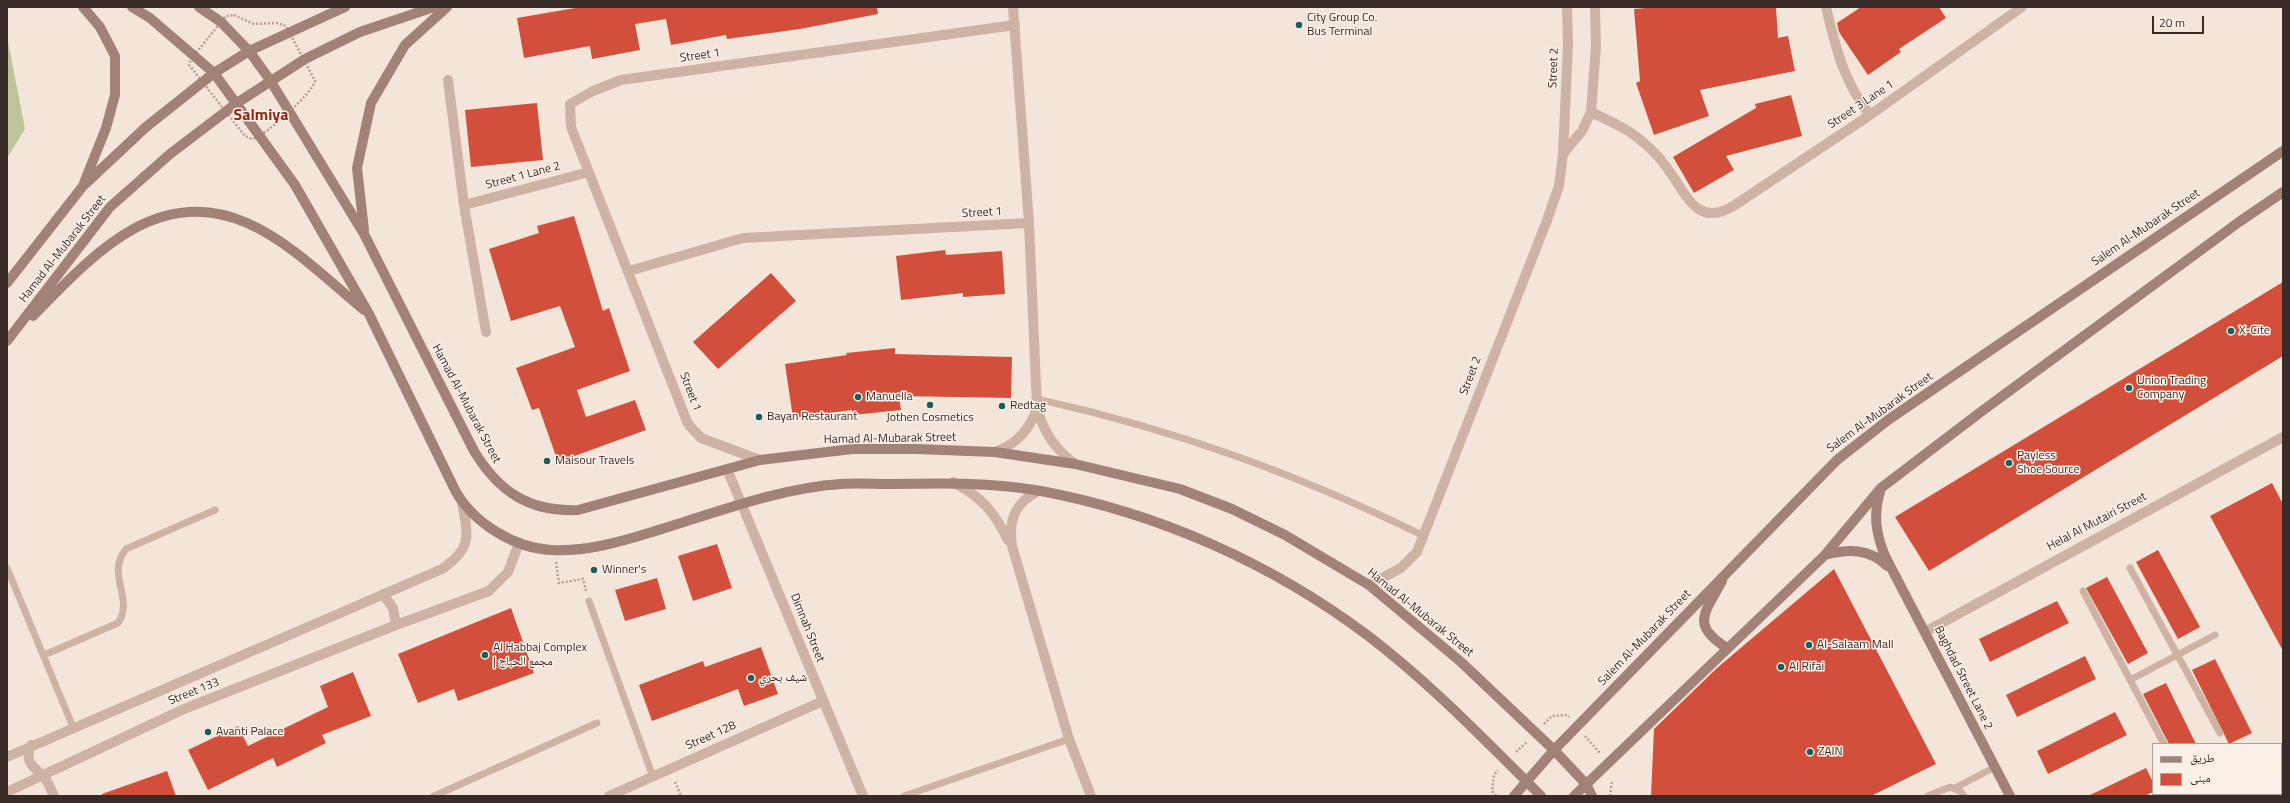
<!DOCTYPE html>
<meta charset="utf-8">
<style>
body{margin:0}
#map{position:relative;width:2290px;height:803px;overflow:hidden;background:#f4e5db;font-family:"Titillium Web","Noto Naskh Arabic",sans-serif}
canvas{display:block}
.frame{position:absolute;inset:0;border:8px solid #392b27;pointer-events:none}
.legend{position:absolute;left:2152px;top:743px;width:130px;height:52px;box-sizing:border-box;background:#fbf0e8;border:1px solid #ada19b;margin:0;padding:5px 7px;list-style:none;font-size:12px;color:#392b27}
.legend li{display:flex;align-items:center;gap:8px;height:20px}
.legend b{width:20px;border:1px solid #ada19b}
.scale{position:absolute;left:2152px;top:16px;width:52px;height:18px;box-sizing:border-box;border:2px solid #392b27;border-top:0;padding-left:5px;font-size:12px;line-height:14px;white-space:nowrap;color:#392b27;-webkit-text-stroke:3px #fbf0e8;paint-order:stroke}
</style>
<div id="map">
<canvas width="2290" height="803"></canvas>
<div class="frame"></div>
<ul class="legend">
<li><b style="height:5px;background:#a28176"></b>طريق</li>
<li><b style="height:11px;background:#d2503b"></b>مبنى</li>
</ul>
<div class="scale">20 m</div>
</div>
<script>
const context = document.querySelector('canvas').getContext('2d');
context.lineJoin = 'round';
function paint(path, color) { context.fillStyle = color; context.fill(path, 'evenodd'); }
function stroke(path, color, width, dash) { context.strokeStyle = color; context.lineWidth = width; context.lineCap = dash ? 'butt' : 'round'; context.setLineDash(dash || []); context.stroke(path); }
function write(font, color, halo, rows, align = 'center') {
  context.font = font + ' "Titillium Web","Noto Naskh Arabic",sans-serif'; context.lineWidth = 3; context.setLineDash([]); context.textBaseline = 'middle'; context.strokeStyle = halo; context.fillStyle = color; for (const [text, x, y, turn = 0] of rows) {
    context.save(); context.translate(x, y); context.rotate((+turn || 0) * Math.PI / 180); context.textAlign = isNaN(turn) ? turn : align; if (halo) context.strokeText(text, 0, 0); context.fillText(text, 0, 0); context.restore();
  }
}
paint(new Path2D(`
 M7 36 25 129 7 158Z`), '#bbc599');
paint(new Path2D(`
 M581 7H877L878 14 800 29 727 39 726 35 671 45 666 19 635 24 640 50 592 59 590 46 524 58 517 18Z
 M1658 7H1776L1778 38 1788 36 1795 71 1700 90 1709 116 1654 135 1636 83 1640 81 1634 9Z
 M1861 7H1939L1946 18 1899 49 1901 52 1868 75 1839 32 1837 23Z
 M1791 95 1802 136 1726 156 1734 170 1694 193 1673 157 1756 108 1755 104Z
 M537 103 543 160 471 167 465 110Z
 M574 216 603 311 609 308 630 371 577 390 586 417 635 400 646 430 558 462 539 408 532 410 516 368 575 347 560 306 511 321 489 249 539 233 537 226Z
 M945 250 946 255 1002 251 1005 294 963 297V293L901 300 896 256Z
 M771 273 796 301 718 369 693 342Z
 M2283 282V356L1929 571 1895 517Z
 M895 348V354L1012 357 1011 398 899 396 901 410 853 415 852 410 793 418 785 364 847 355 846 353Z
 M2272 483 2283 504V651L2210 516Z
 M717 544 732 588 693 601 678 556Z
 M2158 550 2200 627 2178 639 2136 562Z
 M1834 569 1936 764 1871 796H1651L1654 729 1717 668Z
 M2107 577 2148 653 2128 664 2086 588Z
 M657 578 666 609 625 621 615 590Z
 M2057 601 2069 623 1990 662 1979 639Z
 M511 608 534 673 458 701 454 689 418 703 398 654Z
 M761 647 778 694 744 706 738 689 652 721 639 685 703 661 705 667Z
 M2085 656 2096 679 2017 717 2006 695Z
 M2215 659 2252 733 2229 744 2192 670Z
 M353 672 371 716 322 735 326 743 277 767 273 758 208 790 188 750 238 726 248 746 328 707 320 686Z
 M2166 683 2196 744H2169L2143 694Z
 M2115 712 2127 735 2048 774 2037 751Z
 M2146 768 2153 782V792L2145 796H2088Z
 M167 771 176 796H102V794Z`), '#d2503b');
stroke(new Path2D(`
 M234 15 254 24 277 23 286 26 315 81C313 93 264 137 252 139L245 136 189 65 191 59 226 16Z
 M556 562 559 583 583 579 586 591
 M1544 724 1552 716 1567 715 1569 717
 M1585 736 1600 753
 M1516 752 1527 742
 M675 782 681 796
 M1496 796 1492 791 1494 775 1498 770
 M1610 796 1612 780`), '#ba9d8f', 2.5, [2, 2]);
stroke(new Path2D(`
 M1037 399C1176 430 1295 473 1422 535
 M7 568 73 727
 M2130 568 2220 733
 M2083 591 2164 744
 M589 601 653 777
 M44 655 118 623C135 599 105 574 126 549L215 510
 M2130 680 2215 635
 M1955 788 1995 767
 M2191 794 2192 796
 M434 796 597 723
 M904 796 1069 739
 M1928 796 1950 787 1960 791 1964 796`), '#ceb3a5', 7);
stroke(new Path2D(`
 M1013 7 1029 223 1037 408C1044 433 1055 449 1075 464
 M1826 7C1836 48 1843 81 1870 115
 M448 80 464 205 486 332
 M1591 112C1609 121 1629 129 1644 143 1655 152 1664 163 1672 175 1689 200 1700 227 1735 205L1870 115 2022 7
 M1563 154 1582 131 1591 112 1596 47 1595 7
 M464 205 589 172
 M629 271 743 238 1029 223
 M995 452C1017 444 1030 430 1037 408
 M760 460 701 438 688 424 571 127 570 104 593 91 621 80 1015 25
 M727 469 863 796
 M953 482C981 497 994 511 1008 540
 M1038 491C1015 503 1008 520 1012 546L1069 739 1091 796
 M1369 585 1401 568 1417 552 1546 223 1559 186 1563 154 1568 45 1567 7
 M383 594 393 608 396 625
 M1925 632 2283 437
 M31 745C25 761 30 764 41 774 47 778 51 790 54 796
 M7 757 442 569C473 548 468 535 462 503
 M7 792 184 709 396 625 489 591 508 572 519 543
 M609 796 823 701`), '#ceb3a5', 10);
stroke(new Path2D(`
 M83 7 100 27 115 56V95L106 128 84 183
 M132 7 150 18 214 73 295 185 369 314 456 492C474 523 514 548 551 550 585 552 620 542 652 532 712 514 778 488 841 484 857 483 873 484 889 484 940 483 991 482 1041 491 1158 513 1271 563 1367 635 1429 682 1486 741 1541 796
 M199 7 221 22 249 51 270 80 364 234 474 451C499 492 529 512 578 510L760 460 852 449H916L995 452 1075 464 1180 489 1232 509 1285 535 1369 585 1461 662 1554 750 1586 784 1592 796
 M364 230 357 168 371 103 405 45 447 7
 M7 283 83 186 146 127 214 73 249 51 345 7
 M33 316C91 257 156 183 247 223 289 241 329 281 364 310
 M7 341 110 207 170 154 237 103 305 59 360 32 434 7
 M1880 492C1873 515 1876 534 1885 556L2010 796
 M1825 555C1848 549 1869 548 1887 566
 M1722 581C1705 613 1690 625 1727 648
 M2281 784 2283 783
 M1514 796 1554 750 1837 460 1888 420 2283 151
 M1574 796 1825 555 1881 488 1982 411 2239 222 2283 192
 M2259 796 2262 794`), '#a28176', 10);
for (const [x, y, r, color] of [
 [1299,25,4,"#185f5c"],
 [2231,331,4,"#185f5c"],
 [2129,388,4,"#185f5c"],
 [858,397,4,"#185f5c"],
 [930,405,4,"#185f5c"],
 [1002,406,4,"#185f5c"],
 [759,417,4,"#185f5c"],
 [547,461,4,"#185f5c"],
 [2009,463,4,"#185f5c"],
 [594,570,4,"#185f5c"],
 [1809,645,4,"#185f5c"],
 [485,655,4,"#185f5c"],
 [1781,667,4,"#185f5c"],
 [751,678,4,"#185f5c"],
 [208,732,4,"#185f5c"],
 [1810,752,4,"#185f5c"]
]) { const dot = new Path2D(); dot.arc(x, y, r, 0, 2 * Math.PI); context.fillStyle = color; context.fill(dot); stroke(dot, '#fbf0e8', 1.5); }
write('12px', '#392b27', '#fbf0e8', [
 ["City Group Co.",1307,18],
 ["Bus Terminal",1307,32],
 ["X-Cite",2239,331],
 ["Union Trading",2137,381],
 ["Company",2137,395],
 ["Manuella",866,397],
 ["Redtag",1010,406],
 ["Bayan Restaurant",767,417],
 ["Jothen Cosmetics",930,418,"center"],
 ["Payless",2017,456],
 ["Shoe Source",2017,470],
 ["Maisour Travels",555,461],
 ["Winner's",602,570],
 ["Al-Salaam Mall",1817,645],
 ["Al Habbaj Complex",493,648],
 ["| مجمع الحباج",493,662],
 ["Al Rifai",1789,667],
 ["شيف بحري",759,678],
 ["Avanti Palace",216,732],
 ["ZAIN",1818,752]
], 'left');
write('12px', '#392b27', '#fbf0e8', [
 ["Street 1",700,56,-8],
 ["Street 2",1554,68,-88],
 ["Street 3 Lane 1",1861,105,-34],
 ["Street 1 Lane 2",523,176,-15],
 ["Street 1",982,213,-3],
 ["Salem Al-Mubarak Street",2146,228,-34],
 ["Hamad Al-Mubarak Street",63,249,-52],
 ["Street 2",1471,376,-69],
 ["Street 1",690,392,69],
 ["Hamad Al-Mubarak Street",466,404,62],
 ["Salem Al-Mubarak Street",1880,413,-36],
 ["Hamad Al-Mubarak Street",890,439,-1],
 ["Helal Al Mutairi Street",2097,522,-28],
 ["Hamad Al-Mubarak Street",1420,613,39],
 ["Dimnah Street",807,628,68],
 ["Salem Al-Mubarak Street",1645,638,-46],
 ["Baghdad Street Lane 2",1963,678,63],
 ["Street 133",194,692,-22],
 ["Street 128",711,736,-24]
]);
write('bold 16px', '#902818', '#fbf0e8', [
 ["Salmiya",261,116]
]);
</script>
